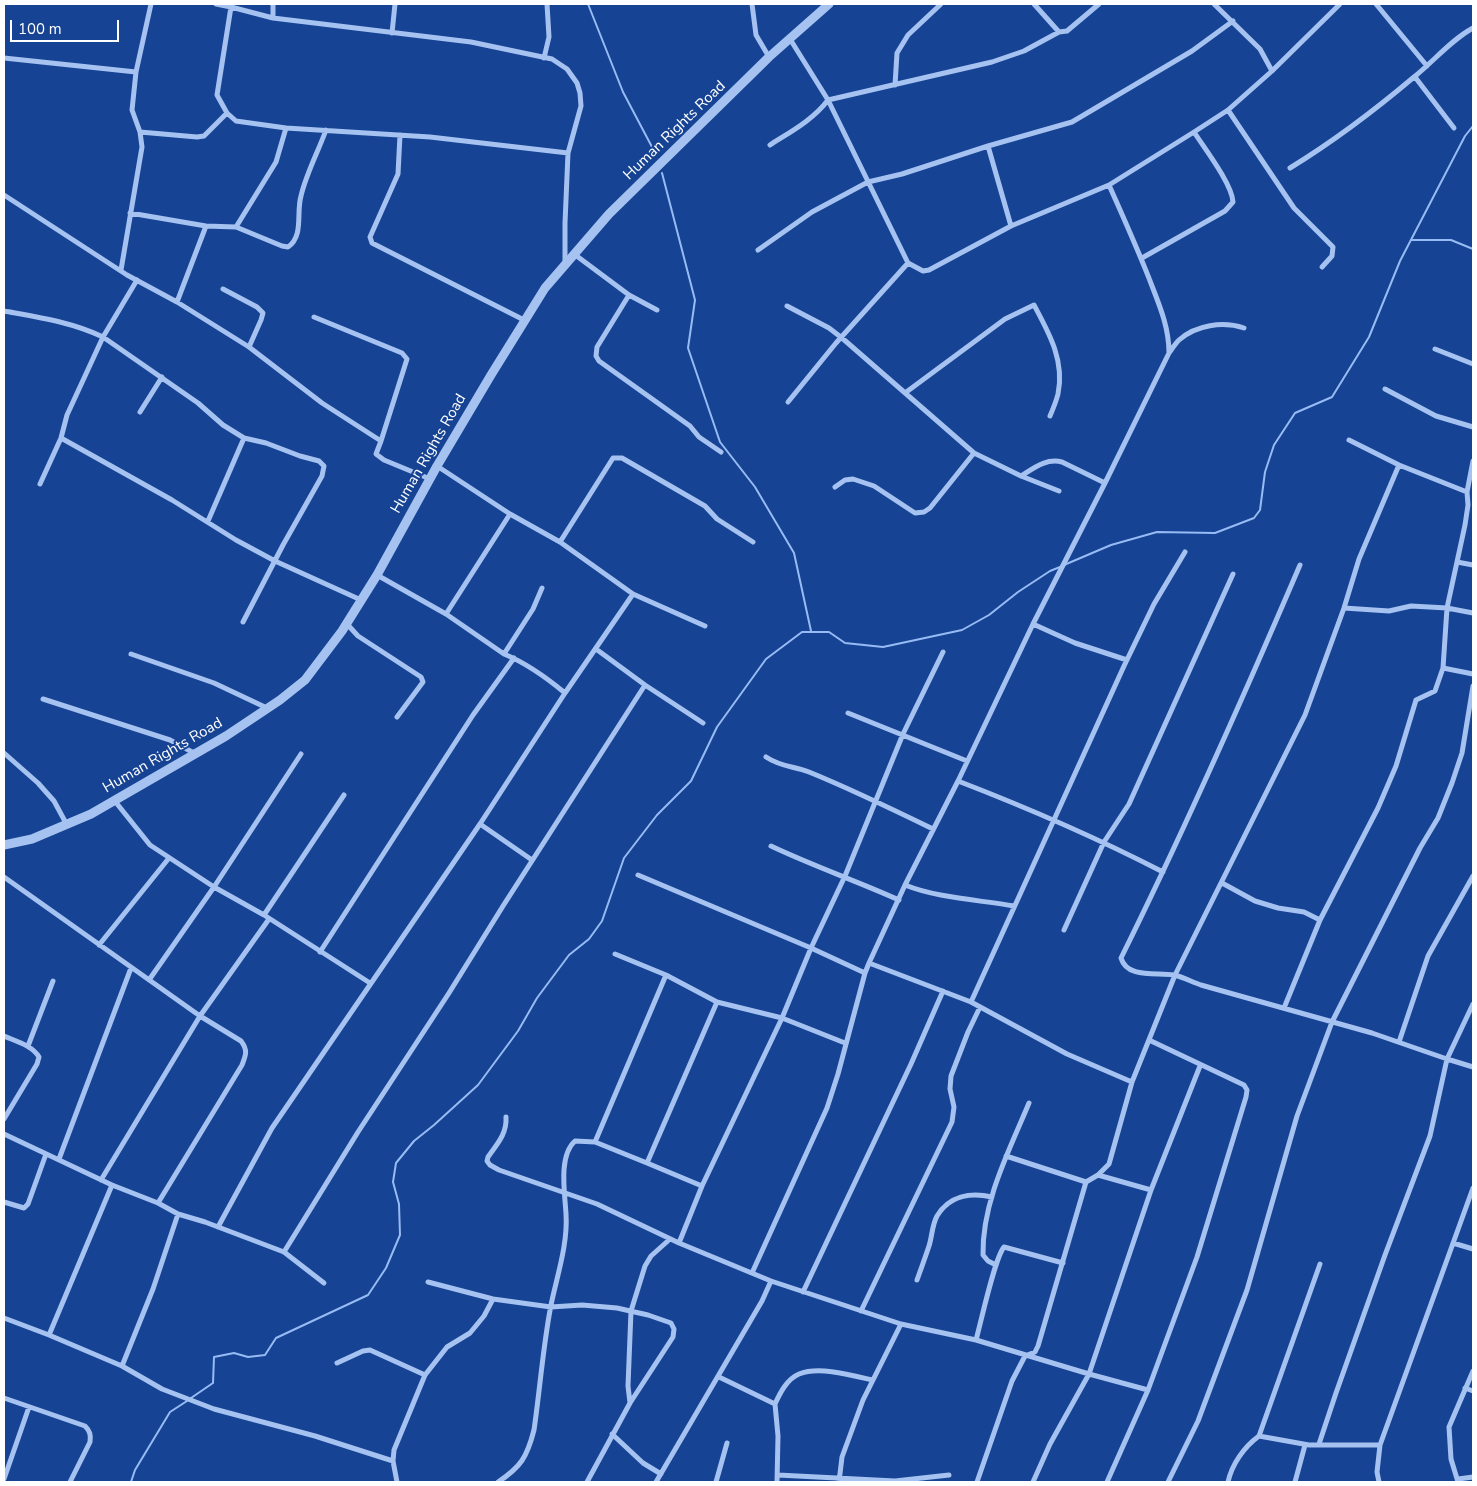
<!DOCTYPE html>
<style>
body{margin:0}
#map{position:relative;width:1477px;height:1486px;overflow:hidden;background:#164393;font-family:"Nunito Sans",sans-serif}
canvas{display:block}
.frame{position:absolute;inset:0;border:5px solid #fff;pointer-events:none}
.scale{position:absolute;left:10px;top:20px;width:109px;height:22px;box-sizing:border-box;border:2px solid #fff;border-top:0;padding-left:6px;font-size:15px;line-height:18px;white-space:nowrap;color:#fff;-webkit-text-stroke:4px #164393;paint-order:stroke}
</style>
<div id="map">
<canvas width="1477" height="1486"></canvas>
<div class="frame"></div>
<div class="scale">100 m</div>
</div>
<script>
const context = document.querySelector('canvas').getContext('2d');
context.lineJoin = 'round';
function stroke(path, color, width, dash) { context.strokeStyle = color; context.lineWidth = width; context.lineCap = dash ? 'butt' : 'round'; context.setLineDash(dash || []); context.stroke(path); }
function write(font, color, halo, rows, align = 'center') {
  context.font = font + ' "Nunito Sans",sans-serif'; context.lineWidth = 4; context.setLineDash([]); context.textBaseline = 'middle'; context.strokeStyle = halo; context.fillStyle = color; for (const [text, x, y, turn = 0] of rows) {
    context.save(); context.translate(x, y); context.rotate((+turn || 0) * Math.PI / 180); context.textAlign = isNaN(turn) ? turn : align; if (halo) context.strokeText(text, 0, 0); context.fillText(text, 0, 0); context.restore();
  }
}
stroke(new Path2D(`
 M588 4 623 92 652 147
 M662 173 695 300 688 348 720 442 755 487 794 553 811 631
 M1412 240H1451L1473 249
 M1064 565 1111 545 1157 532 1215 533 1254 518 1260 510 1265 472 1274 445 1295 413 1332 397 1369 337 1400 261 1465 136 1473 126
 M191 1398 213 1383 214 1357 234 1353 248 1357 265 1355 276 1338 368 1295 386 1268 400 1235 399 1204 393 1182 396 1163 414 1141 434 1125 478 1085 518 1031 537 998 569 955 589 939 602 921 624 858 657 815 691 781 717 727 766 659 802 632H829L845 643 883 647 962 630 989 615 1018 592 1050 571 1060 567
 M131 1482 135 1470 170 1412 187 1401`), '#97bbf4', 2);
stroke(new Path2D(`
 M216 4 231 7 217 95 227 113 236 121 286 128 430 137 568 153
 M752 4 756 35 769 57
 M1034 4 1059 32
 M1214 4 1260 49 1272 71
 M1376 4 1427 66
 M231 7 273 18 471 42 552 59 567 69 577 83 580 93 581 106 568 153 565 223V263
 M273 18V4
 M392 33 395 4
 M790 39 828 100 908 263 923 271 929 270 1011 226 1109 185 1194 132 1228 110 1272 71 1340 4
 M4 58 136 72
 M544 58 549 37 547 4
 M1415 77 1454 128
 M895 85 897 53 908 35 941 4
 M1228 110 1294 208 1333 247 1332 256 1322 267
 M140 132 197 137 204 136 227 113
 M400 135 398 174 370 237 372 243 524 320
 M770 145C790 132 813 120 828 100L992 62 1024 51 1059 32 1067 31 1099 4
 M988 146 1011 226
 M1290 168C1334 141 1375 110 1414 77 1434 61 1451 40 1473 28
 M4 195 127 275 177 302 249 347 322 403 381 441 376 454 384 460 430 479
 M130 213 206 226 236 227 276 162 286 128
 M236 227 282 246 288 247C304 236 296 213 301 196 306 174 318 152 326 130
 M758 250 812 212 868 182 902 174 988 146 1072 122 1192 51 1233 21
 M574 254 629 295 657 310
 M1142 258 1225 211 1233 202C1232 184 1205 149 1194 132
 M121 270 142 147 140 132 132 110 136 72 151 4
 M223 289 257 307 263 313 261 320 249 347
 M629 295 597 347 596 356 599 361 690 426 699 437 721 452
 M177 302 206 226
 M787 306 829 328 842 338 974 453 1021 476 1059 491
 M4 311C37 317 72 322 103 337L198 403 223 425 244 438 266 443 300 456 319 461 324 466 322 476 283 545 243 622
 M314 317 402 353 407 359 381 441
 M1435 349 1473 364
 M1169 353C1172 349 1175 344 1179 340 1196 325 1223 321 1244 328
 M1385 389 1436 416 1473 427
 M905 393 1005 319 1034 305C1049 333 1065 361 1058 394 1056 402 1053 409 1050 416
 M788 402 836 343 908 263
 M140 412 162 377
 M61 438 172 500 236 540 275 561 361 600
 M1349 440 1399 465 1467 492
 M437 466 510 514 560 542 633 594 705 626
 M1021 476C1034 468 1046 458 1062 462L1105 483
 M40 484 61 438 67 415 103 337 137 280
 M835 487 845 480 853 479 874 486 915 513 924 512 930 508 974 453
 M208 521 244 438
 M560 542 613 458H622L705 506 717 519 753 542
 M1457 562 1473 565
 M1300 565C1243 698 1185 829 1121 958 1127 979 1157 972 1174 975 1183 977 1192 982 1201 985L1372 1033 1447 1059 1473 1067
 M377 575 446 614 504 654C526 663 547 678 565 693
 M1344 608 1389 611 1411 606 1447 608 1473 613
 M446 614 510 514
 M347 624 358 636 421 677 423 682 397 717
 M1033 624 1075 643 1127 660
 M596 649 645 685 703 723
 M131 654 214 683 267 708
 M504 654 533 609 542 588
 M1443 668 1473 674
 M43 699 170 740 194 753
 M848 713 967 761
 M4 753 38 783 54 801 67 825
 M766 757C781 767 793 766 809 772 851 789 892 809 933 829
 M958 781C1028 808 1097 838 1163 872
 M114 800 150 845 214 887 264 915 370 983
 M480 824 532 860
 M771 846C813 866 857 881 899 900
 M638 875 811 948 865 973
 M4 877 200 1016 241 1041C248 1050 246 1055 242 1065L158 1203
 M1222 883 1255 901 1278 908 1304 912 1320 920
 M905 885C937 898 980 900 1014 906
 M264 915 344 795
 M1064 930 1104 842 1129 804 1233 574
 M99 945 169 858
 M320 952 473 715 514 658
 M615 954 666 975 717 1002 782 1018 845 1043
 M869 963 971 1002 1067 1054 1132 1082
 M149 980 214 887 301 754
 M971 1002 1124 666 1154 604 1185 552
 M1284 1008 1320 920 1378 808 1396 766 1416 700 1435 691 1443 668 1447 608 1465 525 1468 505 1467 492 1473 461
 M4 1036C15 1041 32 1045 39 1057L37 1064 4 1119
 M1399 1042 1428 956 1473 876
 M28 1046 53 981
 M506 1117C507 1134 497 1144 488 1157L487 1161 490 1165 499 1170 597 1204 679 1243 771 1281 901 1324 976 1340 1089 1374 1148 1390
 M4 1134 112 1185 158 1203 178 1214 205 1222 284 1252 324 1283
 M1006 1156 1086 1182
 M59 1159 131 968
 M647 1163 595 1142 666 975
 M1098 1175 1151 1190
 M101 1180 200 1016 269 919
 M702 1186 647 1163 717 1002
 M4 1202 24 1208 28 1204 46 1154
 M218 1227 272 1128 480 824 565 693 633 594
 M679 1243 702 1186 782 1018 811 948 845 876 903 734 943 652
 M1453 1243 1473 1249
 M284 1252 358 1132 449 993 503 906 645 685
 M1320 1264 1259 1436 1309 1445H1380
 M996 1265 988 1261 983 1255C982 1202 1009 1151 1029 1103
 M752 1273 827 1108 838 1074 865 973 869 963 905 885 958 781 1033 624 1105 483 1169 353C1169 329 1161 309 1152 286 1139 252 1124 219 1109 185
 M917 1280C921 1269 925 1258 929 1246 932 1237 932 1225 937 1216 949 1196 970 1192 992 1197
 M428 1282 493 1299 551 1307 582 1305 617 1308 648 1315 671 1323 674 1329 673 1337 630 1403 587 1482
 M803 1292 911 1064 943 991
 M861 1311 952 1122 954 1107 950 1089 951 1076 968 1032 980 1007
 M4 1318 49 1335 122 1366 162 1389 214 1409 315 1436 393 1461
 M49 1335 112 1185
 M976 1340C981 1322 995 1257 1004 1247L1063 1263
 M337 1363 363 1351 370 1350 425 1375
 M122 1366 153 1289 178 1214
 M719 1377 775 1404 778 1436 777 1482
 M1465 1388 1473 1391
 M4 1398 85 1426C90 1431 91 1435 90 1442L70 1482
 M630 1403 628 1386 631 1311 645 1266 651 1256 670 1239
 M775 1404C780 1393 787 1379 799 1374 819 1366 851 1375 872 1380
 M612 1434 643 1463 661 1474
 M1319 1444 1336 1393 1385 1255 1430 1136 1447 1059 1473 1004
 M778 1475 895 1481 949 1475
 M4 1479 29 1407
 M1458 1479 1473 1477
 M397 1482 393 1461 394 1450 425 1375 447 1347 470 1333 484 1316 493 1299
 M498 1482C521 1467 527 1457 534 1430 540 1389 543 1346 551 1305 557 1276 568 1244 566 1214 565 1194 558 1156 575 1141L595 1142
 M656 1482 762 1301 771 1281
 M716 1482 727 1443
 M839 1482 842 1457 863 1400 901 1324
 M977 1482 1012 1381 1025 1356 1035 1352 1038 1346 1086 1182 1098 1175 1109 1164 1132 1082 1175 975 1305 715 1344 608 1359 559 1399 465
 M1033 1482 1050 1444 1089 1374 1151 1190 1200 1066
 M1107 1482 1148 1390 1197 1257 1246 1097 1247 1090 1244 1085 1149 1040
 M1168 1482 1198 1421 1247 1290 1297 1116 1332 1022 1420 848 1438 818 1452 783 1462 753 1473 686
 M1228 1482C1232 1464 1244 1447 1259 1436
 M1295 1482 1305 1445
 M1379 1482 1377 1472 1380 1445 1473 1188
 M1458 1482 1451 1459 1449 1427 1473 1371`), '#a5c2f1', 5);
stroke(new Path2D(`
 M4 845 32 839 91 814 226 736 280 700 305 680 342 631 377 575 437 466 491 375 545 288 609 214 769 57 829 4`), '#a5c2f1', 9);
write('15px', '#fff', '#164393', [
 ["Human Rights Road",675,131,-44],
 ["Human Rights Road",429,454,-60],
 ["Human Rights Road",163,756,-30]
]);
</script>
